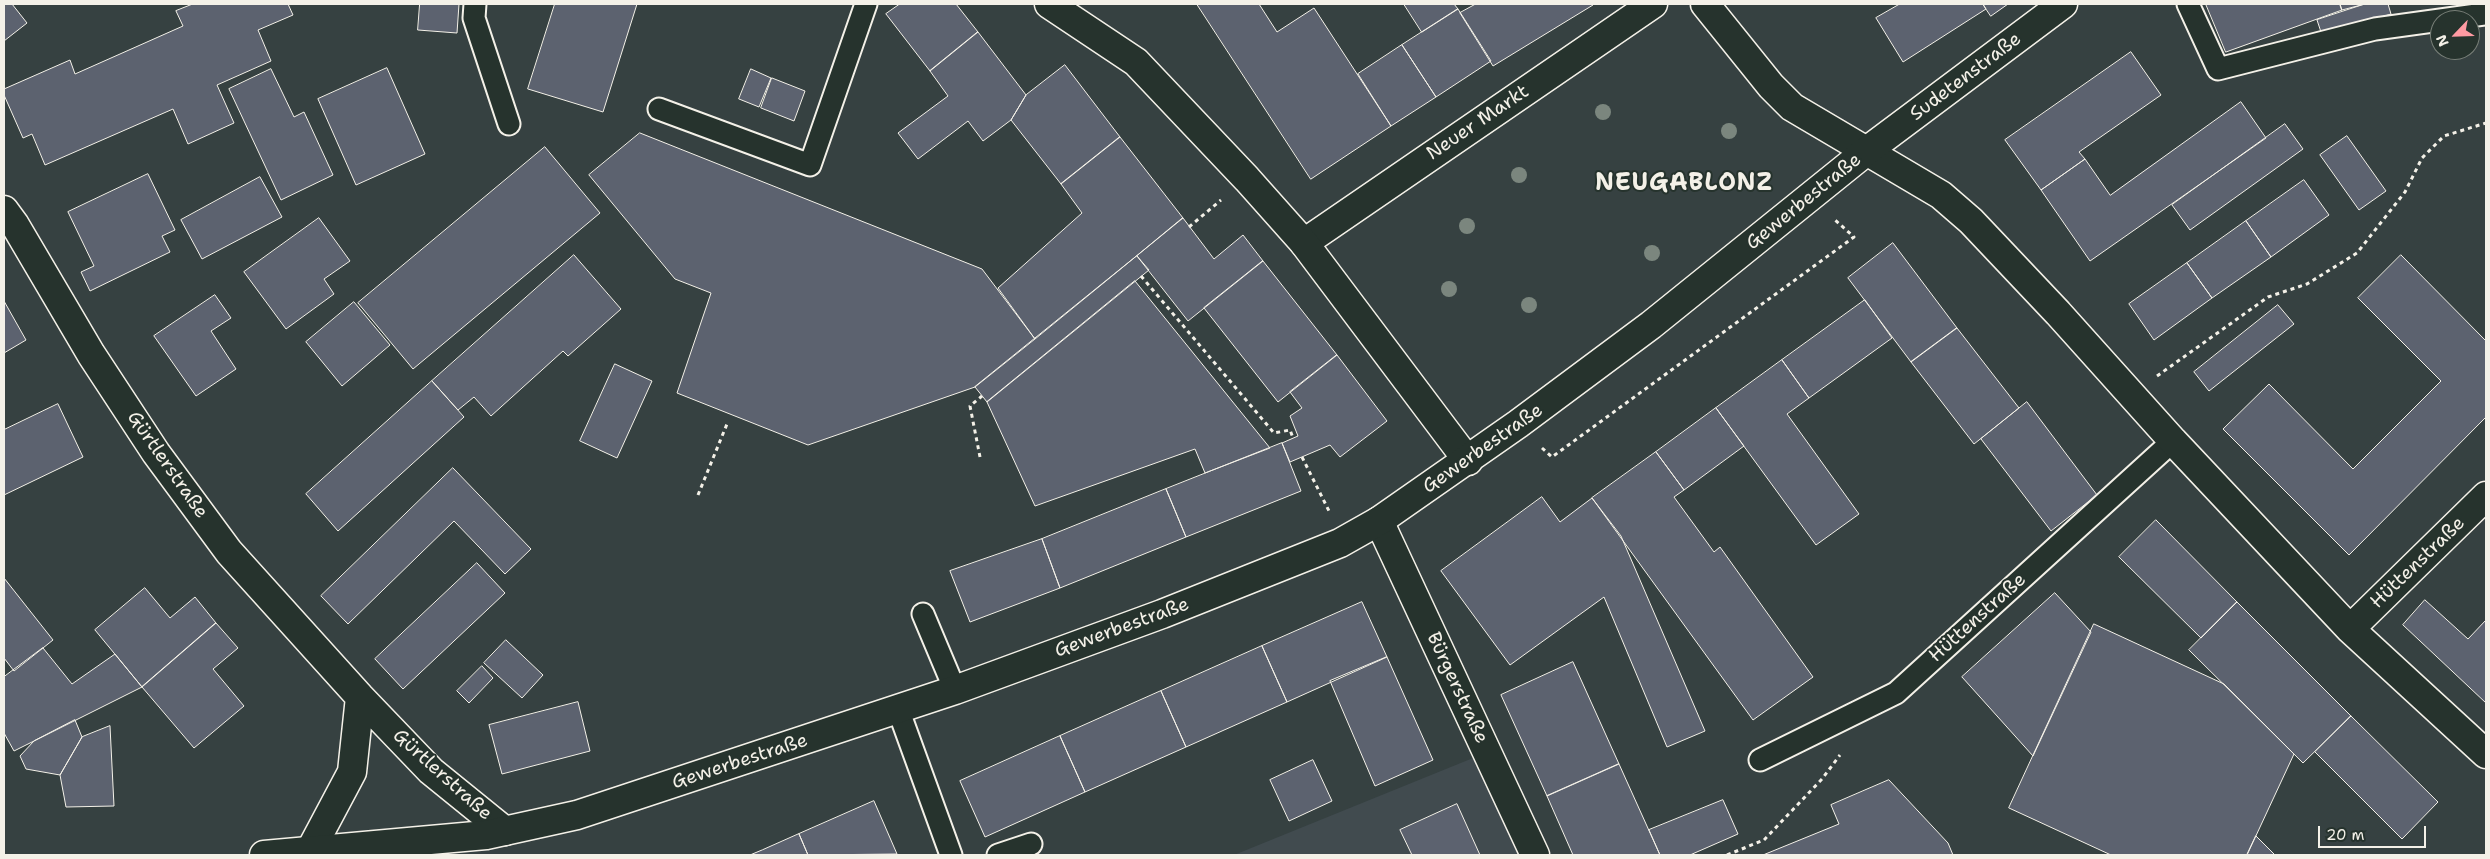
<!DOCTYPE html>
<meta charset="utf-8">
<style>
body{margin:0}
#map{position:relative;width:2490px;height:859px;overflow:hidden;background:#364141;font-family:"Shantell Sans",sans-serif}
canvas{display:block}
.frame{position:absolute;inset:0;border:5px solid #f4f1e8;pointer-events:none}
.north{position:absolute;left:2430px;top:10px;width:50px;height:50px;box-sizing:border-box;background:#26332d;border:1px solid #787f78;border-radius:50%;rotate:246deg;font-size:14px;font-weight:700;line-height:20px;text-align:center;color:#f4f1e8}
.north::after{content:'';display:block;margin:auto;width:18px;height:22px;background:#ff9aa2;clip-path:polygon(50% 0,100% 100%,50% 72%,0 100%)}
.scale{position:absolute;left:2318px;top:826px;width:108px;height:22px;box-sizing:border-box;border:2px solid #f4f1e8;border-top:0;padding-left:6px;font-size:15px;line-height:18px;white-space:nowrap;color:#f4f1e8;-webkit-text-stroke:4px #26332d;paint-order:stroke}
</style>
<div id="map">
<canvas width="2490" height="859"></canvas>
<div class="frame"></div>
<div class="north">N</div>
<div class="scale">20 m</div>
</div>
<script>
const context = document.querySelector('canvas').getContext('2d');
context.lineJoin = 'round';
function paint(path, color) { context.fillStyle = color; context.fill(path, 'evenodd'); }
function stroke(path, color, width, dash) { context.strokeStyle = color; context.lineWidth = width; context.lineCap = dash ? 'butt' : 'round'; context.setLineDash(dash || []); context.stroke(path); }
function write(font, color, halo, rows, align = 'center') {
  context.font = font + ' "Shantell Sans",sans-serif'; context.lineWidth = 4; context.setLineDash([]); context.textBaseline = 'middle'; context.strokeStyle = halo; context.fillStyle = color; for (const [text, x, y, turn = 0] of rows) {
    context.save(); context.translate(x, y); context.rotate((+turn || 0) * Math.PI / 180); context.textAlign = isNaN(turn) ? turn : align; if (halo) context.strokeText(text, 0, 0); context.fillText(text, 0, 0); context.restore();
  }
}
paint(new Path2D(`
 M1478 756 1519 855H1234Z`), '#414b4f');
const building = new Path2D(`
 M4 4H12L27 23 4 41Z
 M193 4H288L293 15 258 30 271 61 217 85 234 123 188 144 173 109 45 165 32 134 23 138 4 95V89L70 60 75 74 183 26 176 11Z
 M420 4H459L457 33 418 30Z
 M555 4H637L603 112 528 89Z
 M900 4H956L978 32 930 71 886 14Z
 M1197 4H1259L1277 32 1314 8 1391 126 1311 179Z
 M1404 4H1454L1458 9 1422 32Z
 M1476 4H1592L1593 5 1493 66 1460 13Z
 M1900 4H1983L1986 9 1903 62 1876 18Z
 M1983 4H2008L1991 16Z
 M2206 4H2340L2342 10 2226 52Z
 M2340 4H2365L2342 10Z
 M2365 4H2388L2391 14 2322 35 2317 20Z
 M1458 9 1491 61 1436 97 1402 45Z
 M978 32 1026 95 1011 120 983 141 968 121 918 159 898 133 948 96 930 71Z
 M1402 45 1436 97 1391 126 1358 74Z
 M2131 52 2161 95 2079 152 2085 159 2041 190 2005 140Z
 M1065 65 1120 137 1061 184 1011 120 1026 95Z
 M387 68 425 154 356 185 318 99Z
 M271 69 294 117 304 112 333 175 281 200 229 89Z
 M751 69 771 78 759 107 739 99Z
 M772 78 805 91 794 121 761 108Z
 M2241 102 2266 138 2090 261 2041 190 2085 159 2110 195Z
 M2285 124 2303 149 2190 230 2172 205Z
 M640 133 982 269 1035 339 975 387 808 445 677 393 711 293 675 279 589 175Z
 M2347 136 2386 191 2359 210 2320 155Z
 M1120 137 1183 218 1035 339 998 288 1082 213 1061 184Z
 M545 147 600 213 413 369 358 303Z
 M148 174 175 230 162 236 170 252 90 291 81 272 94 266 68 212Z
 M260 177 282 217 202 259 181 220Z
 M2304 180 2329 215 2271 257 2246 221Z
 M319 218 350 261 324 279 334 294 286 329 244 272Z
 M1183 218 1214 259 1243 235 1263 261 1188 321 1137 256Z
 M2246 221 2271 257 2212 298 2187 263Z
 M1893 243 1957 328 1911 362 1848 278Z
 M574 255 621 309 568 356 563 351 491 416 474 397 458 410 432 381Z
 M2401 255 2486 341V417L2349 555 2223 429 2269 384 2353 469 2441 381 2358 298Z
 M1137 256 1149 270 987 402 975 387Z
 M1263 261 1337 355 1278 402 1204 308Z
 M2187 263 2212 298 2154 340 2129 304Z
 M1135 281 1270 448 1205 473 1195 449 1035 506 987 402Z
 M215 295 231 318 211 331 236 369 196 396 154 336Z
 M1865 300 1892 338 1809 398 1782 360Z
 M4 301 26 340 4 353Z
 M354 302 390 345 342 386 306 342Z
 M2278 305 2294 324 2209 391 2194 372Z
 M1957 328 2019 408 1974 444 1911 362Z
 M1337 355 1387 421 1340 457 1330 445 1290 462 1282 443 1298 436 1290 416 1302 408 1290 392Z
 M1782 360 1809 398 1787 414 1859 514 1816 545 1716 408Z
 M615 364 652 381 617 458 580 441Z
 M432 381 464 417 338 531 306 494Z
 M2027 402 2097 495 2051 531 1981 439Z
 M58 404 83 457 4 495V430Z
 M1716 408 1744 446 1684 490 1656 452Z
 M1282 443 1301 491 1186 537 1166 489Z
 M1656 452 1684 490 1674 497 1714 552 1720 547 1813 677 1753 720 1592 498Z
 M453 468 531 549 505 574 454 521 348 624 321 596Z
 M1166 489 1186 537 1060 588 1042 539Z
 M1542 497 1560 522 1592 498 1621 536 1705 731 1667 747 1604 597 1510 665 1441 571Z
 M2156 520 2237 602 2201 638 2119 557Z
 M1042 539 1060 588 970 622 950 571Z
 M477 563 505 593 403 689 375 659Z
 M4 578 53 640 14 671 4 658Z
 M145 588 170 618 195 597 216 623 142 687 95 630Z
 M2055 593 2091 632 2033 756 1962 677Z
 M2425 600 2468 639 2486 620V703L2403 625Z
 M1362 602 1387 657 1287 702 1262 646Z
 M2237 602 2351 716 2303 763 2189 650Z
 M216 623 238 648 213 669 244 706 194 748 142 687Z
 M2094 624 2224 684 2294 754 2247 855H2111L2009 808Z
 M506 640 543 675 522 698 484 663Z
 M1262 646 1287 702 1186 747 1161 691Z
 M43 648 72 684 115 654 142 687 14 751 4 733V677Z
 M1387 657 1433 760 1375 786 1330 681Z
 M1573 662 1619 764 1547 796 1501 695Z
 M482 666 493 678 469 703 457 691Z
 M1161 691 1186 747 1085 792 1060 736Z
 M578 702 590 751 502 774 489 725Z
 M2351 716 2438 802 2402 839 2315 752Z
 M75 720 82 737 60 775 26 769 20 756 34 741Z
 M110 726 114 806 66 807 60 775 82 737Z
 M1060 736 1085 792 985 837 960 781Z
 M1313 760 1332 801 1289 821 1270 780Z
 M1619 764 1660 855H1573L1547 796Z
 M1889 780 1948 843 1953 855H1763L1839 824 1831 805Z
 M1723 800 1738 834 1690 855H1660L1649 830Z
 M874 801 897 854 808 855 799 834Z
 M1457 804 1480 855H1412L1400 830Z
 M799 834 808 855H750L762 850Z
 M2256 836 2275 855H2247Z`);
paint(building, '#5c626f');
stroke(building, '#f4f1e8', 1);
const service = new Path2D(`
 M475 4 474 18 509 124
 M2188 4 2218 69 2375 29 2484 14 2483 4
 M659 109 810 165 866 4
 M923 614 955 690
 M898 709 951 855
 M1760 760 1896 693 2173 441
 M998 855 1031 844`);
const pedestrian = new Path2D(`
 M1304 243 1653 4`);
const minor = new Path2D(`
 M1049 4 1136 62 1247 179 1304 243 1468 461
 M1705 4 1771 86 1792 107 1941 195 1971 221 2058 313 2173 441 2350 629 2486 754
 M4 210 15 225 91 354 156 453 229 552 360 697 431 771 505 831
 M1379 521 1535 855
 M2350 629 2486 496
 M310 851 352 772 360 697`);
const tertiary = new Path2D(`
 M264 855 486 835 577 815 955 690 1162 614 1340 543 1379 521 1518 424 1651 325 1868 150 2063 4`);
stroke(service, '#f4f1e8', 25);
stroke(pedestrian, '#f4f1e8', 31);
stroke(minor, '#f4f1e8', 31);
stroke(tertiary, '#f4f1e8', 31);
stroke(new Path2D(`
 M1189 227 1221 200
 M1141 276 1274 433 1290 430 1293 438
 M2157 376 2268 297 2307 284 2357 253 2405 192 2422 158 2444 136 2486 123
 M1542 448 1552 457 1854 237 1834 219
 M980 457 970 406 982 396
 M1302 457 1329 511
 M698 495 727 424
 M1727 855 1764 840 1822 779 1840 755`), '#f4f1e8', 3, [4, 4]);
stroke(service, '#26332d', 21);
stroke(pedestrian, '#26332d', 28);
stroke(minor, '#26332d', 28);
stroke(tertiary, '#26332d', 28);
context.fillStyle = '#7b867e';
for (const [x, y] of [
 [1603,112],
 [1729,131],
 [1519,175],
 [1467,226],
 [1652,253],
 [1449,289],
 [1529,305]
]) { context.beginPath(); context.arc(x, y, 8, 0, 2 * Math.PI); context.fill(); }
write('19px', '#f4f1e8', '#26332d', [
 ["Sudetenstraße",1966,77,-37],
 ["Neuer Markt",1478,123,-34],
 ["Gewerbestraße",1804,202,-39],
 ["Gewerbestraße",1483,449,-35],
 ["Gürtlerstraße",167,465,55],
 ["Hüttenstraße",2418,563,-44],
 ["Hüttenstraße",1978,618,-42],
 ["Gewerbestraße",1122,628,-20],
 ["Bürgerstraße",1457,688,65],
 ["Gewerbestraße",740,762,-18],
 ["Gürtlerstraße",442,775,42]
]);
context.letterSpacing = '1px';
write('bold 24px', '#f4f1e8', '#26332d', [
 ["NEUGABLONZ",1684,184]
]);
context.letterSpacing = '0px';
</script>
